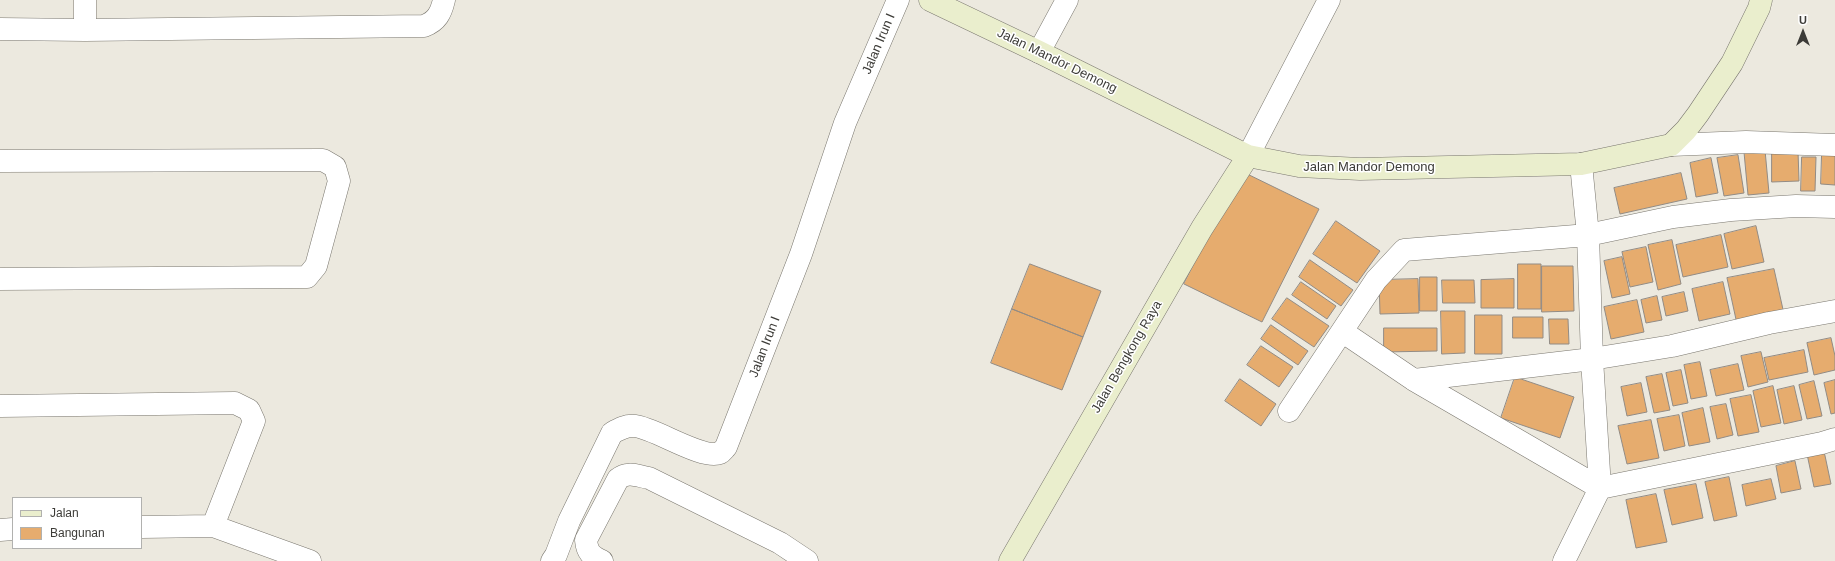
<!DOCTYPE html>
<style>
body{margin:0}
#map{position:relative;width:1835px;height:561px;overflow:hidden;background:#ece9df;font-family:Helvetica,sans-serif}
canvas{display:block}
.legend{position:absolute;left:12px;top:497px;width:130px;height:52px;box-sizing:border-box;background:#fff;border:1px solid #b1b1af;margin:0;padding:5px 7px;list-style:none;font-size:12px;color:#3c3b37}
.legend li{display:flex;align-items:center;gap:8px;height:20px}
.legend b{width:20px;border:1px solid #b1b1af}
.north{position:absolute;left:1783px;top:12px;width:40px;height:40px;-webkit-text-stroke:3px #fff;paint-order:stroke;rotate:0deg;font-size:11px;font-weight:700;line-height:16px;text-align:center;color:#3c3b37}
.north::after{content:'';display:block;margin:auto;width:14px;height:18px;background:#3c3b37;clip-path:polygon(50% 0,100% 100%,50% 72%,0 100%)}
</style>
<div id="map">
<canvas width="1835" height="561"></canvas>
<ul class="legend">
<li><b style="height:5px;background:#eaeecd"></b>Jalan</li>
<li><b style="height:11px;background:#e6ac6e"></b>Bangunan</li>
</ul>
<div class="north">U</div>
</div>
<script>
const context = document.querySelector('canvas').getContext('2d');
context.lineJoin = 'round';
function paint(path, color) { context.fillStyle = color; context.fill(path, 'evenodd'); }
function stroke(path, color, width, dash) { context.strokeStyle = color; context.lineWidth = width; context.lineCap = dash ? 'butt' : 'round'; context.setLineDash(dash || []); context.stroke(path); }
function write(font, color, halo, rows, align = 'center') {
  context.font = font + ' Helvetica,sans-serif'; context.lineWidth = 3; context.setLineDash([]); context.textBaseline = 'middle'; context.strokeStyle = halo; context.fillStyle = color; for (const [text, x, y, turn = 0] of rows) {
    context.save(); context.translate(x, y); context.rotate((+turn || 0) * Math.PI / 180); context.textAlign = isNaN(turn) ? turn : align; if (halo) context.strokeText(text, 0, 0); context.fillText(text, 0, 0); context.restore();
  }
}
const building = new Path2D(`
 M1765 150 1769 193 1748 195 1744 152Z
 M1772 151H1798L1799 181 1772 182Z
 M1822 154H1835V185L1821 184Z
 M1738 155 1744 193 1724 196 1717 158Z
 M1802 157H1816L1815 191H1801Z
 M1711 158 1718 193 1696 197 1690 163Z
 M1241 171 1319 209 1262 322 1184 284Z
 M1681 173 1687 199 1620 214 1614 188Z
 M1336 221 1380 251 1357 283 1313 254Z
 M1756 226 1764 262 1732 269 1724 234Z
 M1721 235 1728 267 1683 277 1676 245Z
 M1672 240 1681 284 1658 290 1648 245Z
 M1646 247 1653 282 1630 287 1622 252Z
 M1622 257 1630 294 1612 298 1604 261Z
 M1310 260 1353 290 1341 306 1299 277Z
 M1030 264 1101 291 1083 337 1012 309Z
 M1518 264H1541V309H1518Z
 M1542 266H1573L1574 311 1542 312Z
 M1774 269 1784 314 1737 324 1727 278Z
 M1420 277H1437V311H1420Z
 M1418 279 1419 313 1380 314 1379 280Z
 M1514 279V308H1481V280Z
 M1442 280H1474L1475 303H1443Z
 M1301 282 1336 306 1327 319 1292 295Z
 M1723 282 1730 314 1699 321 1692 289Z
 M1684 292 1688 311 1666 316 1662 297Z
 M1657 296 1662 320 1646 323 1641 300Z
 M1287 298 1329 326 1314 347 1272 319Z
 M1637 300 1644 332 1611 339 1604 307Z
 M1012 309 1083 337 1062 390 991 363Z
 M1441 311H1465V353L1442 354Z
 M1475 315H1502V354H1475Z
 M1513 317H1543V338H1513Z
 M1549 319H1568L1569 344H1550Z
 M1271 325 1308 351 1298 365 1261 339Z
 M1384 328H1437V351L1384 352Z
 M1831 338 1835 356V370L1814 375 1807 343Z
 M1261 346 1293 367 1279 387 1247 365Z
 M1804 350 1808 372 1769 380 1764 358Z
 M1761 352 1768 382 1748 387 1741 356Z
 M1700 362 1707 396 1691 399 1684 365Z
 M1738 364 1744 390 1716 396 1710 370Z
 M1681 370 1688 403 1673 406 1666 373Z
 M1662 374 1670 410 1654 413 1646 377Z
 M1515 377 1574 397 1560 438 1501 418Z
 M1240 379 1276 404 1261 426 1225 401Z
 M1835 380V413L1831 414 1824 383Z
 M1814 381 1822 416 1807 419 1799 385Z
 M1641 383 1647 412 1627 416 1621 387Z
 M1773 386 1781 423 1761 427 1753 391Z
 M1794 386 1802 420 1784 424 1777 390Z
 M1751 395 1759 432 1738 436 1730 399Z
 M1726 404 1733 435 1717 439 1710 407Z
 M1703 408 1710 442 1689 446 1682 413Z
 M1679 415 1685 446 1664 451 1657 419Z
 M1651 420 1659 458 1627 464 1618 426Z
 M1824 451 1831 484 1814 487 1807 454Z
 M1795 461 1801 489 1781 493 1776 466Z
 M1729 477 1737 516 1714 521 1705 482Z
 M1771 479 1776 499 1746 506 1742 485Z
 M1696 484 1703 518 1672 525 1664 490Z
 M1656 494 1667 542 1636 548 1626 500Z`);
paint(building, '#e6ac6e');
stroke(building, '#928b84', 1);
const street = new Path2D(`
 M0 29 85 30 424 26C437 21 441 13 444 0
 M85 30V0
 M1039 52 1067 0
 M1671 145 1746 142 1835 145
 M1248 156 1329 0
 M0 161 323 160 335 167 339 181 316 266 307 277 0 279
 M1343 332 1414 380 1600 488 1822 443 1835 439
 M1414 380 1592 359 1672 346 1769 323 1835 311
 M0 406 235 403 249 410 254 421 213 526
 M1289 411 1376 280 1404 250 1588 235 1673 217 1731 210 1796 206 1835 207
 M141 527 213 526 310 561
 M0 530 13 529
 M552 561 556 555 569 521 612 433C619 429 626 425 635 426 655 428 702 460 720 453 722 452 724 449 726 447L801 254 845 123 898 0
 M602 561C591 556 587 552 586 540L618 479C628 471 637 476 649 478L780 543 807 561
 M1564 561 1600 488 1592 359 1588 235 1581 164`);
const secondary = new Path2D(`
 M930 0 1039 52 1248 156 1299 166 1360 169 1581 164 1671 145 1686 130 1698 114 1732 63 1759 8 1761 0
 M1010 561 1202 228 1248 156`);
stroke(street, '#7a776f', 23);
stroke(secondary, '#7a776f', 23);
stroke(street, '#fff', 22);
stroke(secondary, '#eaeecd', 22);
write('13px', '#3c3b37', '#fff', [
 ["Jalan Irun I",879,44,-67],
 ["Jalan Mandor Demong",1057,61,26],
 ["Jalan Mandor Demong",1369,167],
 ["Jalan Irun I",765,347,-69],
 ["Jalan Bengkong Raya",1127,357,-60]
]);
</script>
